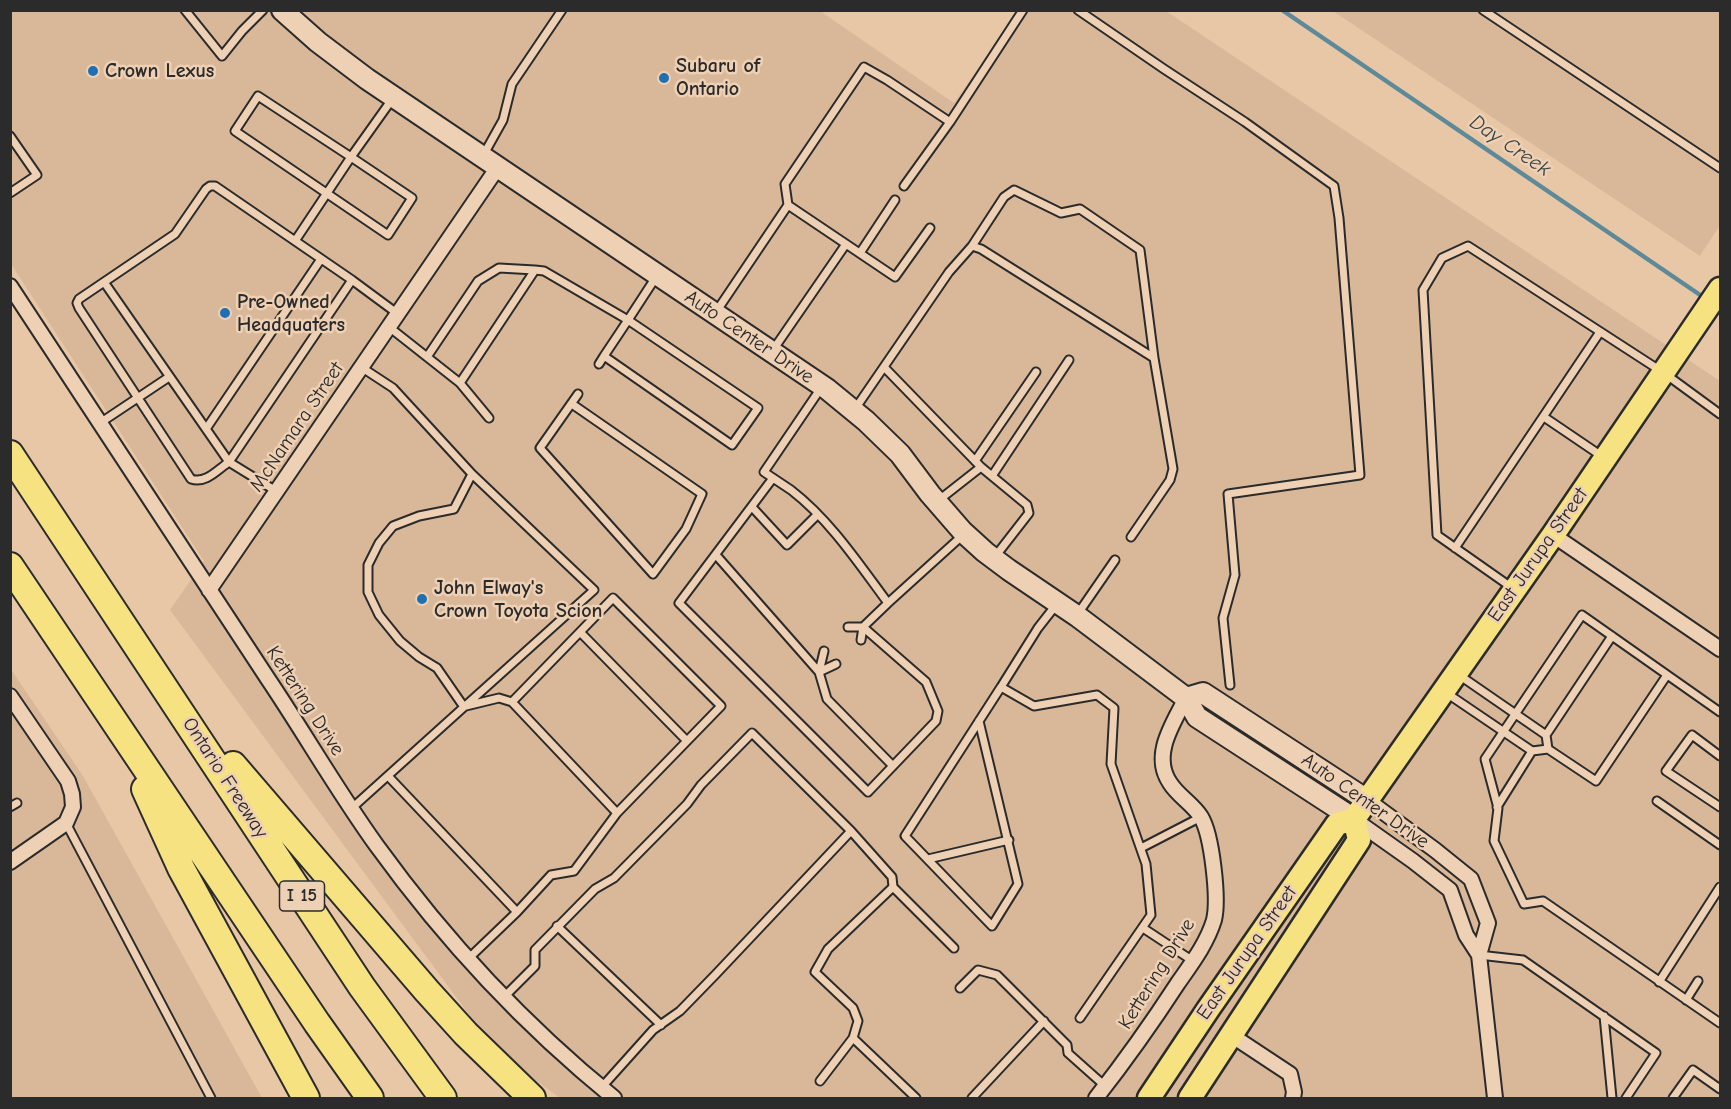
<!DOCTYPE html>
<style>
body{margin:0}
#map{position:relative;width:1731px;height:1109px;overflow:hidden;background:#e8c7a7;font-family:"Comic Neue",sans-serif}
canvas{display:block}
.frame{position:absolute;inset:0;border:12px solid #2b2b2b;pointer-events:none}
</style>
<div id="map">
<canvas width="1731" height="1109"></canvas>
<div class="frame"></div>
</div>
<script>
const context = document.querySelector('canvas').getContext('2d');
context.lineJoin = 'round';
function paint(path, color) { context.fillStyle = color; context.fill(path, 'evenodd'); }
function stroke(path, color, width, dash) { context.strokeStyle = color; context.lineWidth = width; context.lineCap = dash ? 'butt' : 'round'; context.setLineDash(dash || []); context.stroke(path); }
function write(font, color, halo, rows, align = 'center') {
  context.font = font + ' "Comic Neue",sans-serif'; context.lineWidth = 5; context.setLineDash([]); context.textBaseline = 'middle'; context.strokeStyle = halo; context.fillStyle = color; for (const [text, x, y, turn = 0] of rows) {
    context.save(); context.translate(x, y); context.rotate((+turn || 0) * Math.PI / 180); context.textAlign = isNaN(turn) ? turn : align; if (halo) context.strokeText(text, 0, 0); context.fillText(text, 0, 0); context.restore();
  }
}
paint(new Path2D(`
 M11 11H820L954 103 1019 11H1166L1720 381V1098H560L527 1074 476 1024 170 610 204 561 11 264Z
 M1333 11H1720V225L1700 256Z
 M10 668 83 776 262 1098H11Z`), '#d8b898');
stroke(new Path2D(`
 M1282 10 1706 299`), '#5d8998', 4.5);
const lane = new Path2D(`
 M185 10 222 56 242 31 263 10
 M1078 10 1164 69 1245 122 1334 186 1339 218 1360 475 1228 494 1235 575 1223 618 1230 685
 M1483 10 1720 168
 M950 122 1023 10
 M10 136 37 175 10 193
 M484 154 503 120 512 84 562 10
 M788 205 785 184 864 67 887 80 950 122 904 186
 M295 241 351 157 412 198 388 235 235 131 258 96 351 157 393 98
 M846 244 895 277 930 228
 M972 246 1004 197 1014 190 1061 213 1080 209 1140 250 1154 358
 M860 253 895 200
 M352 280 398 314
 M104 282 229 462 352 280 215 186H210L206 189 175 234 79 299 77 303 79 308 191 479C206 484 217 470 229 462L276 491
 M716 312 788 205 846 244 773 350
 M628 320 758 408 732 445 604 356Z
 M389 327 460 383 535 270 544 271 628 320 656 277
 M427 357 478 281 499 268 535 270
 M599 364 604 356
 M884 367 981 467 1027 505 1029 513 994 558
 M460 383 489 418
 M821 388 764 472C773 478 782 484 791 490 830 520 859 564 888 603L963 535
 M572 404 702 494 686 529 653 574 540 448 578 394
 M855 409 949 272 972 246 981 249 1154 358 1173 469 1170 480 1131 537
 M1544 417 1603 457
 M100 423 169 377
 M206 429 321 259
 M975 461 1036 372
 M992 476 1069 360
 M773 478 679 603 868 792 936 721 938 711 926 682 863 627 888 603
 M939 500 981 467
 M752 507 787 545 817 515
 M1455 548 1600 332
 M716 555 819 672 827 699 893 766
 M1511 587 1437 535 1423 290 1442 258 1468 246 1664 373 1720 414
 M1056 605 1038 628 1001 687 1034 706 1097 695 1114 708 1111 764 1146 864 1151 915 1080 1018
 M1077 615 1115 560
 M848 627H863L861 640
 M580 632 687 741
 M819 672 824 651
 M819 672 836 664
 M1459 675 1546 735 1548 749
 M1445 692 1532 751 1548 749 1596 781 1667 675
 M512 702 613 598 721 706 617 813 574 871 551 875 517 912
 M466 706 499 698 512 702 617 813
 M464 707 594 590 472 474
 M1720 712 1582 615 1485 759 1498 808 1494 841 1524 904 1543 901 1720 1023
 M979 721 1018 884 992 926 905 836 1001 687
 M1546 735 1612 636
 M1720 756 1692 735 1666 771 1720 807
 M388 776 517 912 468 959
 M1657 801 1720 845
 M10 807 17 803
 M1497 807 1532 751
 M352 808 464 707 437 668 419 657 400 641 379 615 368 592V565L379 543 393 526 419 516 454 509 472 474 393 388 361 367
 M66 823 211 1098
 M1141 848 1201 817
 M928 859 1009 840
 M557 926 661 1025
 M1143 928 1193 961
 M1479 955 1523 960 1656 1053 1626 1098
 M1659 982 1720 887
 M960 988 978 970 997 975 1067 1045 1068 1053 1105 1086
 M503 998 535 966V950L595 889 614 878 687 804 701 785 752 733 851 831 892 877 893 887 954 948
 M1686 1000 1698 981
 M1604 1016 1612 1098
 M853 1038 916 1098
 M820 1081 853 1038 858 1021 853 1008 815 972 828 949 893 887
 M601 1088 653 1030 680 1011 716 974 851 831
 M972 1098 1044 1021
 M1673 1098 1693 1070 1720 1089`);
const street = new Path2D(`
 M10 286C96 417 182 548 268 679 305 734 338 792 377 846 445 940 524 1025 614 1098
 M1553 535 1720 649
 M209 590 498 167
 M10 696 68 781 72 794 73 807 66 823 10 862
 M1367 800 1435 850 1471 879 1488 923 1479 955 1495 1098
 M1355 820 1413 861 1450 890 1466 935 1479 955
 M1231 1035 1290 1074 1294 1092 1293 1098
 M1096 1098C1125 1061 1152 1023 1178 983 1192 963 1207 943 1214 920 1219 899 1212 835 1201 817 1193 804 1178 796 1170 783 1151 755 1173 724 1186 698`);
const secondary = new Path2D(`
 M282 10 318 42 367 79 827 389 866 421 900 454 930 494 963 532 985 552 1009 570 1077 616 1186 698 1197 717 1354 819
 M1186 698 1203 693 1367 800`);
const primary = new Path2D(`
 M1149 1098 1209 1008 1337 824 1354 819 1553 535 1720 289
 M1190 1098 1359 840 1354 819`);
const highway = new Path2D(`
 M10 454 362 987 443 1098
 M10 566 317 1023 370 1098
 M233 765 427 991 466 1034 532 1098
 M145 789 181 868 306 1098`);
stroke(lane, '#2b2b2b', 11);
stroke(street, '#2b2b2b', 18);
stroke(secondary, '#2b2b2b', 24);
stroke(primary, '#2b2b2b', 27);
stroke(highway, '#2b2b2b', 30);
stroke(lane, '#eed0b4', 7);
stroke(street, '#eed0b4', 14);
stroke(secondary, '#eed0b4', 20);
stroke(primary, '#f6e281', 22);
stroke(highway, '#f6e281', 26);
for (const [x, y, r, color] of [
 [93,71,6,"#1f6fb2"],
 [664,78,6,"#1f6fb2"],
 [225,313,6,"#1f6fb2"],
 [422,599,6,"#1f6fb2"]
]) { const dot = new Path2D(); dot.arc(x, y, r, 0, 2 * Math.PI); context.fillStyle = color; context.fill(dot); stroke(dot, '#eed0b4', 2); }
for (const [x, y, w] of [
 [302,896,45]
]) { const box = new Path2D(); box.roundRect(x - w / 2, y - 15, w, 30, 4.5); context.fillStyle = '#eed0b4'; context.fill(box); stroke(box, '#2b2b2b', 1.5); }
write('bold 18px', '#2b2b2b', null, [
 ["I 15",302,896]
]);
write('bold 20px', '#2b2b2b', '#eed0b4', [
 ["Subaru of",676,66],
 ["Ontario",676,89],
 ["Crown Lexus",105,71],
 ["Pre-Owned",237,302],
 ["Headquaters",237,325],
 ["John Elway's",434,588],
 ["Crown Toyota Scion",434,611]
], 'left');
write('20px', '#2b2b2b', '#eed0b4', [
 ["Auto Center Drive",749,337,34],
 ["McNamara Street",297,427,-56],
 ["East Jurupa Street",1538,555,-55],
 ["Kettering Drive",305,701,57],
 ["Ontario Freeway",225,778,57],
 ["Auto Center Drive",1365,801,35],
 ["East Jurupa Street",1247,953,-55],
 ["Kettering Drive",1157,974,-58]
]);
write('italic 21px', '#384346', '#eed0b4', [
 ["Day Creek",1510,146,34]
]);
</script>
